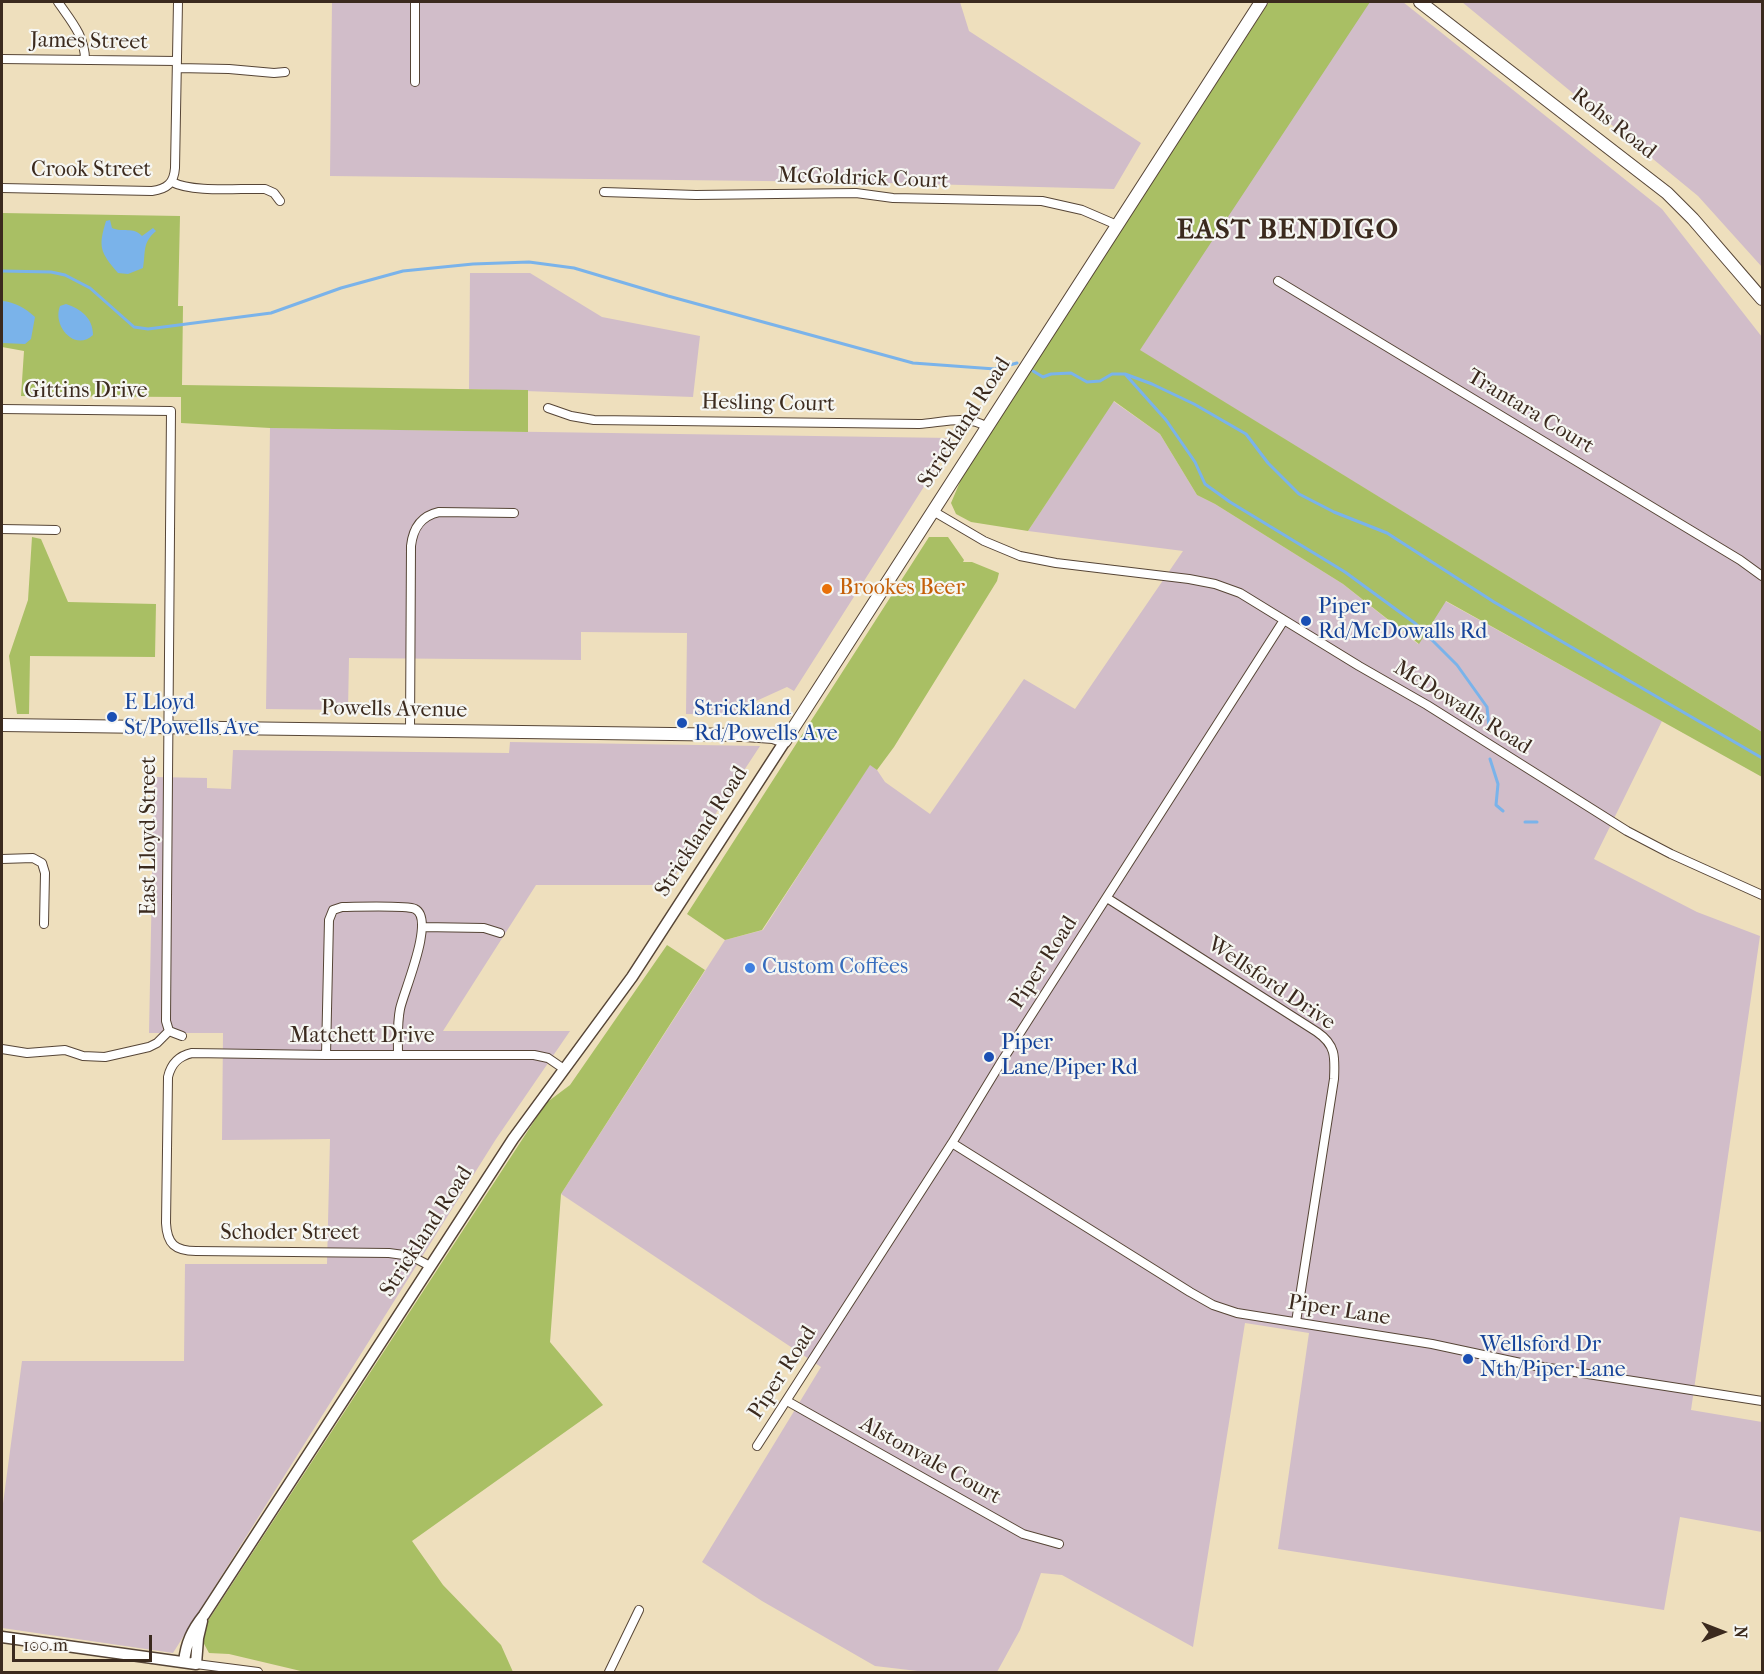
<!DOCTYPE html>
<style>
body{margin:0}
#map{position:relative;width:1764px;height:1674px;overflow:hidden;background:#eedfbd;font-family:"IM FELL French Canon",serif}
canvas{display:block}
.frame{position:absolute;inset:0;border:3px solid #3b2a1e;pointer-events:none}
.north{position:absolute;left:1692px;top:1602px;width:60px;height:60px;-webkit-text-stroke:4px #f6f6f2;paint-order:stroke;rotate:90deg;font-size:16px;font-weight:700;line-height:24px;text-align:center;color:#3b2a1e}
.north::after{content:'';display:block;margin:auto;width:21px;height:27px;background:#3b2a1e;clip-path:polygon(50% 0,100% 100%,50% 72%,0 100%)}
.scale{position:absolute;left:12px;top:1635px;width:140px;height:27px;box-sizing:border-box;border:3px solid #3b2a1e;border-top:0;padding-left:8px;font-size:18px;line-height:21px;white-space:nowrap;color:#3b2a1e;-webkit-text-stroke:4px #f6f6f2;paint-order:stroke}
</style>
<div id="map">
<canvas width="1764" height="1674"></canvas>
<div class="frame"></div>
<div class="north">N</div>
<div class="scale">100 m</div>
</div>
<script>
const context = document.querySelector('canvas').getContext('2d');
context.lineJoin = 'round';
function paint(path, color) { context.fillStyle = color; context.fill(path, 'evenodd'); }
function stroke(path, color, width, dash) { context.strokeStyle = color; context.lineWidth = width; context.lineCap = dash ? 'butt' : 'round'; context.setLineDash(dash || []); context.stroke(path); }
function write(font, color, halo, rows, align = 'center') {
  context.font = font + ' "IM FELL French Canon",serif'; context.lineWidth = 4.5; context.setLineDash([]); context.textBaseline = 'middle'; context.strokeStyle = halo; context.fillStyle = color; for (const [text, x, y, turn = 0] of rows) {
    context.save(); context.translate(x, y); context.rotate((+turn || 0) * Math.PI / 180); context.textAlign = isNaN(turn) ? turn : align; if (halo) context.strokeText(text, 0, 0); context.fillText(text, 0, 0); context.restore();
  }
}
paint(new Path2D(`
 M332 2H960L969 31 1141 143 1114 189 850 182 330 176Z
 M1367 2H1403L1662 209 1762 337V732L1139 350Z
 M1462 2H1762V267L1698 196Z
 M470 273H530L602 317 700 336 693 397 469 389Z
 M1113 401 1160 434 1197 495 1215 504 1343 584 1418 644 1445 601 1662 721 1594 859 1697 912 1760 936 1691 1410 1762 1422V1532L1680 1517 1664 1610 1278 1549 1309 1333 1245 1323 1193 1647 1062 1575 1041 1573 1020 1630 997 1672H926L875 1666 762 1601 702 1562 821 1367 561 1194 725 940 763 930 870 764 877 770 885 782 930 814 1024 679 1075 709 1183 551 1028 531Z
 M270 428 951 438 953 441 794 691 787 687 743 707 742 715 686 714 687 633 581 632V660L349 658 348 710 266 709Z
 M510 742 760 746 669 885H536L443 1031H570L496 1139 173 1653 2 1628V1511L22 1361H184L185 1264H327L330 1139 222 1140 223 1033H149L154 777 207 778V788L231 789 233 750 509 753Z`), '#d1bdc9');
paint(new Path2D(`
 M1269 2H1370L1140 350 1762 732V777L1446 601 1419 644 1343 584 1215 504 1197 495 1160 434 1114 401 1028 531 971 522 956 514 951 503 965 470Z
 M2 213 180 216 178 306H183L182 385 528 390V432L270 428 181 423V397L21 396 24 351 2 347Z
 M32 537 41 539 68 602 156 604 155 657 30 656 29 714H17L9 656 28 600Z
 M929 537H948L964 560 963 562H972L999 573 997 581 894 747 877 770 870 765 762 930 725 940 687 914Z
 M667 945 705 970 561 1194 550 1342 603 1405 412 1541 443 1585 501 1645 513 1672H305L229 1654 209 1653 203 1642 206 1624 546 1103 570 1085Z`), '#a9bf64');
paint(new Path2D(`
 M110 220 112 228C123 233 133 226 142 236L153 228 156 231C142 243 146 251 143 268L128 274 118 273C100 252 98 247 106 221Z
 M2 301C15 302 25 308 35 317L31 339 25 344 2 343Z
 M66 304C81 309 93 318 93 335 75 352 52 326 60 306Z`), '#7ab3ea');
stroke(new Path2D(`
 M2 271 51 272 65 275 90 288 134 327 148 329 271 313 341 288 403 271 473 264 529 262 574 268 668 296 913 363 995 369 1017 363
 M1033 371 1043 377 1051 374 1071 373 1087 382 1100 381 1112 374H1125L1166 420 1195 462 1205 484 1230 502 1345 572 1416 624 1457 665 1487 707 1489 728
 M1125 374 1152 384 1194 404 1246 434 1268 463 1299 494 1334 512 1387 533 1494 602 1762 758
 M1490 759 1498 784 1496 805 1503 811
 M1525 822H1537`), '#7ab3ea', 3);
const minor = new Path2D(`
 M58 2C71 21 85 36 85 60
 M2 59 177 61
 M177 68 229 69 274 73 285 72
 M415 82V2
 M172 182C193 193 240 188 265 189L274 193 280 201
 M2 188 152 191C167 189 174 183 175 168L178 2
 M604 192 696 195 856 193 893 198 1042 201 1082 210 1117 225
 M1278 281 1740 560 1762 576
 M548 408 571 416 594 420 919 424C941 423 967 414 987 427
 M2 409 171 411 166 1021 169 1031 182 1036
 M933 511 984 541 1020 556 1056 563 1189 579 1215 584 1240 593 1359 666 1427 705 1627 831 1671 854 1762 895
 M2 529 56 530
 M410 731 411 546C413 528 421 516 439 512L514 513
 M2 859 33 858 42 863 45 873 44 924
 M1107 898 1317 1032C1336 1045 1335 1057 1334 1079L1296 1322
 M422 927 484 928 500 933
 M2 1049 27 1053 65 1050 83 1056 105 1057 149 1047 157 1043 169 1031
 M326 1055 329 920 333 910 342 907C356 907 406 905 415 909 436 919 403 993 400 1009 397 1024 398 1040 398 1055
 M952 1143 1190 1292 1213 1305 1237 1313 1432 1344 1530 1365 1762 1401
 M430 1266 411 1256 389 1253 196 1251C175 1251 167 1244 166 1223L168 1077C171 1064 178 1056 192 1053L326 1055H534L548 1058 564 1069
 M787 1401 1023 1534 1059 1544
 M757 1446 952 1143 1000 1064 1284 620
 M196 1664 258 1672
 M609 1672 639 1610`);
const tertiary = new Path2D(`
 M2 1637 196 1664 198 1638 202 1621
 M184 1662C186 1643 192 1630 204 1615L513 1139 632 977 785 741`);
const secondary = new Path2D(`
 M1420 2 1667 193 1693 219 1762 299
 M2 725 745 735 773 737 785 741 1261 2`);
stroke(minor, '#564536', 10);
stroke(tertiary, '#564536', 13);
stroke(secondary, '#564536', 14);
stroke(minor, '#fff', 8);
stroke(tertiary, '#fff', 10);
stroke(secondary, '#fff', 12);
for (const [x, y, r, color] of [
 [827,589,6,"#e8710a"],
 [1306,621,6,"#1a4fb4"],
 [112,717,6,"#1a4fb4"],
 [682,723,6,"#1a4fb4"],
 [750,968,6,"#3f7fe0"],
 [989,1057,6,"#1a4fb4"],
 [1468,1359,6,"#1a4fb4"]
]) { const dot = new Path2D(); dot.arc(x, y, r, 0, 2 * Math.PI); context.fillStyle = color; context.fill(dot); stroke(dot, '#f6f6f2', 2); }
write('22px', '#3b2a1e', '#f6f6f2', [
 ["James Street",89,42,1],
 ["Rohs Road",1613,124,38],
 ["Crook Street",91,171],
 ["McGoldrick Court",863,179,2],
 ["Gittins Drive",86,392],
 ["Hesling Court",768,404,1],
 ["Trantara Court",1530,412,31],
 ["Strickland Road",965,423,-57],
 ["McDowalls Road",1462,708,32],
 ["Powells Avenue",394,710,1],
 ["Strickland Road",702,832,-57],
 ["East Lloyd Street",150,836,-90],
 ["Piper Road",1044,963,-57],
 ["Wellsford Drive",1271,984,34],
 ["Matchett Drive",362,1037],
 ["Strickland Road",427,1232,-57],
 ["Schoder Street",290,1234],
 ["Piper Lane",1339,1311,9],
 ["Piper Road",783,1373,-57],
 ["Alstonvale Court",930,1461,29]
]);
write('22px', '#c56008', '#f6f6f2', [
 ["Brookes Beer",839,589]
], 'left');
write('22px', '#164399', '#f6f6f2', [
 ["Piper",1318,608],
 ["Rd/McDowalls Rd",1318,633],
 ["E Lloyd",124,704],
 ["St/Powells Ave",124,729],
 ["Strickland",694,710],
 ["Rd/Powells Ave",694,735],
 ["Piper",1001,1044],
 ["Lane/Piper Rd",1001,1069],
 ["Wellsford Dr",1480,1346],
 ["Nth/Piper Lane",1480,1371]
], 'left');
write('22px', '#366cbe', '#f6f6f2', [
 ["Custom Coffees",762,968]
], 'left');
context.letterSpacing = '1.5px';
write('bold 28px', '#3b2a1e', '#f6f6f2', [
 ["EAST BENDIGO",1288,231]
]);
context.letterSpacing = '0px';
</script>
